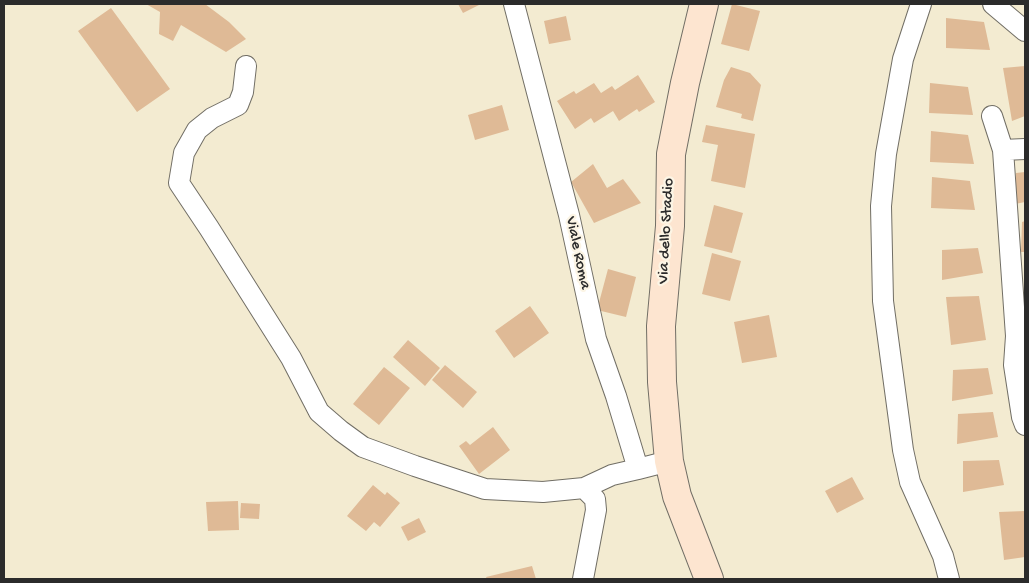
<!DOCTYPE html>
<style>
body{margin:0}
#map{position:relative;width:1029px;height:583px;overflow:hidden;background:#f3ebd1;font-family:"Gochi Hand",sans-serif}
canvas{display:block}
.frame{position:absolute;inset:0;border:5px solid #2b2b2b;pointer-events:none}
</style>
<div id="map">
<canvas width="1029" height="583"></canvas>
<div class="frame"></div>
</div>
<script>
const context = document.querySelector('canvas').getContext('2d');
context.lineJoin = 'round';
function paint(path, color) { context.fillStyle = color; context.fill(path, 'evenodd'); }
function stroke(path, color, width, dash) { context.strokeStyle = color; context.lineWidth = width; context.lineCap = dash ? 'butt' : 'round'; context.setLineDash(dash || []); context.stroke(path); }
function write(font, color, halo, rows, align = 'center') {
  context.font = font + ' "Gochi Hand",sans-serif'; context.lineWidth = 4.5; context.setLineDash([]); context.textBaseline = 'middle'; context.strokeStyle = halo; context.fillStyle = color; for (const [text, x, y, turn = 0] of rows) {
    context.save(); context.translate(x, y); context.rotate((+turn || 0) * Math.PI / 180); context.textAlign = isNaN(turn) ? turn : align; if (halo) context.strokeText(text, 0, 0); context.fillText(text, 0, 0); context.restore();
  }
}
paint(new Path2D(`
 M146 4H205L229 22 246 39 226 52 181 25 173 41 159 34 160 12Z
 M458 4H481L463 13Z
 M732 4 760 11 749 51 721 44Z
 M111 8 170 89 137 112 78 31Z
 M566 16 571 40 549 44 544 21Z
 M946 18 984 22 990 50 946 48Z
 M1025 66V116L1012 121 1003 68Z
 M731 67 750 73 761 85 753 121 741 118 742 114 716 107 724 80Z
 M638 75 655 102 639 112 637 109 619 121 613 111 594 123 591 118 575 129 557 101 574 91 576 94 594 83 601 93 612 86 615 90Z
 M930 83 968 87 973 115 929 113Z
 M502 105 509 130 475 140 468 115Z
 M706 125 755 134 745 188 711 181 718 145 702 142Z
 M931 131 968 135 974 164 930 162Z
 M593 164 607 188 623 179 641 203 594 223 571 182Z
 M1025 172V202L1015 204 1016 173Z
 M932 177 970 181 975 210 931 208Z
 M714 205 743 213 732 253 704 246Z
 M1025 221V252H1021L1022 222Z
 M978 248 983 273 942 280V250Z
 M712 253 741 261 730 301 702 294Z
 M608 269 636 277 626 317 597 310Z
 M979 296 986 340 951 345 946 297Z
 M530 306 549 333 514 358 495 331Z
 M769 315 777 357 742 363 734 322Z
 M408 340 440 368 425 386 393 357Z
 M445 365 477 392 463 408 432 380Z
 M384 367 410 388 379 425 353 404Z
 M988 368 993 394 952 401 953 370Z
 M993 412 998 437 957 444 958 414Z
 M493 427 510 450 479 474 459 446 466 441 470 445Z
 M999 460 1004 485 963 492V461Z
 M852 477 864 499 837 513 825 491Z
 M373 485 385 495 387 492 400 503 380 527 374 522 366 531 347 516Z
 M238 501 239 530 208 531 206 502Z
 M241 503 260 504 259 519 240 518Z
 M1025 511V557L1004 560 999 512Z
 M419 518 426 532 408 541 401 527Z
 M532 566 536 579H487L486 577Z`), '#dfba96');
const street = new Path2D(`
 M514 4 569 215 596 339 616 396 638 469 669 461
 M921 4 903 59 886 154 881 206 883 301 903 450 910 482 943 556 949 579
 M993 4 1025 31
 M246 66 243 92 238 105 212 118 197 130 184 153 179 183 209 228 291 358 319 412 341 431 363 447 415 466 485 489 543 492 584 488 612 475 638 469
 M992 116 1003 150 1016 336 1014 365 1022 417 1025 425
 M1003 150 1025 149
 M583 579 596 510 595 499 584 488`);
const secondary = new Path2D(`
 M704 4 685 83 671 154 670 226 661 326 662 382 669 461 677 496 709 579`);
stroke(street, '#716e65', 22);
stroke(secondary, '#716e65', 30);
stroke(street, '#fff', 20);
stroke(secondary, '#fde5d0', 28);
write('16px', '#2b2b2b', '#fcf5e5', [
 ["Via dello Stadio",667,231,-87],
 ["Viale Roma",577,253,78]
]);
</script>
